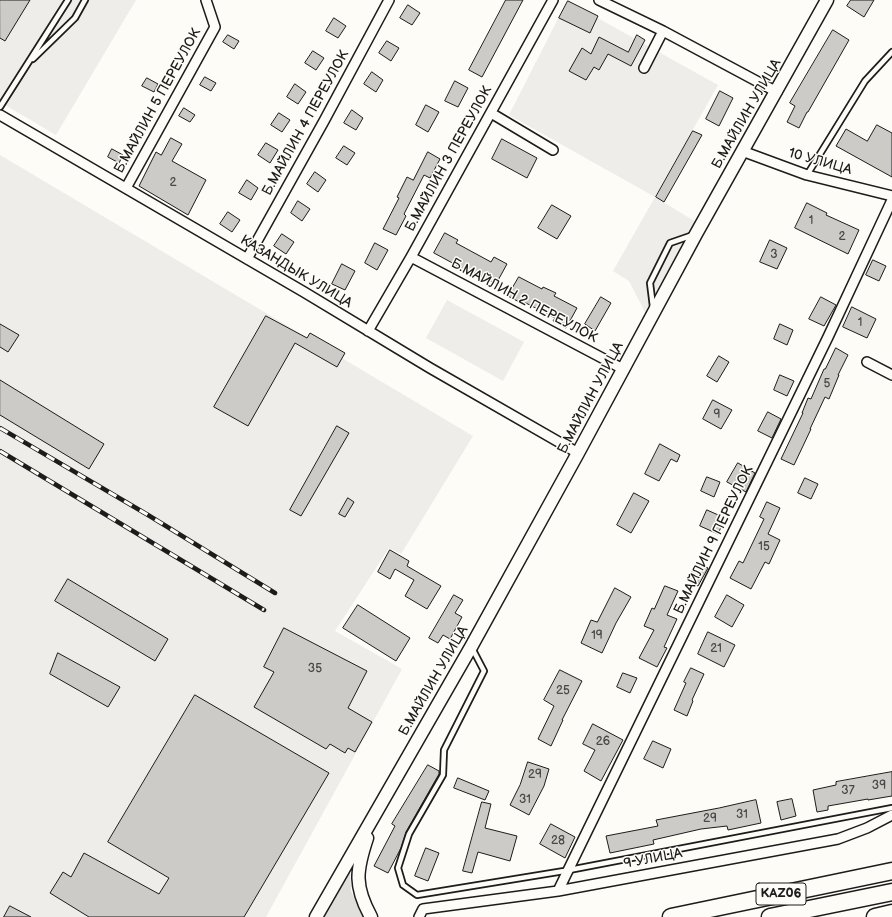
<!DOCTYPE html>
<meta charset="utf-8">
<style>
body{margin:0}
canvas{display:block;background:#fdfcf7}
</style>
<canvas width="892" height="917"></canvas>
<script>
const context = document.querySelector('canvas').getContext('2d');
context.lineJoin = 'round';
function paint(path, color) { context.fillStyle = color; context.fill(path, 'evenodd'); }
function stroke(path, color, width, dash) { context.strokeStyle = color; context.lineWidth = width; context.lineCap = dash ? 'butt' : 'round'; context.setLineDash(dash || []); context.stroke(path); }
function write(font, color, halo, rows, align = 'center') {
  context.font = font + ' "Balsamiq Sans",sans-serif'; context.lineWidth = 3; context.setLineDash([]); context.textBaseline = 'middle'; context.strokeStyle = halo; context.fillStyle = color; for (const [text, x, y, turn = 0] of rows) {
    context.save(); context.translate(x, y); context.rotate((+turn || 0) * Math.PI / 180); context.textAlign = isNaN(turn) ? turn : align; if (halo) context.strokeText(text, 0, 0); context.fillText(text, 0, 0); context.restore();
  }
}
paint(new Path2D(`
 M0 0H136L56 135 0 102Z
 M567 1 718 85 655 197 696 222 646 314 629 281 613 271 655 197 509 115Z
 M0 155 473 436 401 554 389 548 335 631 402 669 266 917H0Z
 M447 300 524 342 503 381 426 338Z`), '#eeede9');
paint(new Path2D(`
 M350 869 351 891 363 917H313Z`), '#e0dfdb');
const building = new Path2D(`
 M0 0H30L5 41 0 38Z
 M506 0H523L482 77 469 70Z
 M851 0H874L864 17 847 6Z
 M568 1 598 16 590 33 559 18Z
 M408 5 420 13 412 25 400 18Z
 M334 18 346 26 338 38 326 31Z
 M833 30 849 40 808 112H807L799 128 787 122 795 106 790 103Z
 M228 35 239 41 234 49 223 42Z
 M637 35 645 40 631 66 608 54 599 70 594 67 586 80 569 71 582 48 591 54 599 37 628 52Z
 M387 41 399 48 391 61 379 53Z
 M313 51 324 58 316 70 305 63Z
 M372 72 383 80 376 92 364 84Z
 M205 77 216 83 211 91 200 85Z
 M147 78 158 84 154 92 142 86Z
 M455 81 468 88 458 107 445 101Z
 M295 84 306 92 298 104 287 97Z
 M720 91 733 98 719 126 706 119Z
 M426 105 439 112 428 132 416 125Z
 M184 108 195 115 190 122 179 116Z
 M352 110 363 118 356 130 344 123Z
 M279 113 290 120 282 132 271 125Z
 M877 125 892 133V177L836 146 846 129 867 141Z
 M693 131 702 135 664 202 656 197Z
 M171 138 182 144 172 161 206 180 188 215 139 186 156 152 161 155Z
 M502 139 537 158 527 178 492 159Z
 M266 143 278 150 270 163 258 155Z
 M344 146 355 153 347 165 336 158Z
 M112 149 123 155 119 163 108 157Z
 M428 152 440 159 430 178 424 175 404 214 406 216 396 235 383 229 399 198 397 197 407 177 413 180Z
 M315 172 326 180 318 192 307 184Z
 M247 180 258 188 251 200 239 193Z
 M298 201 310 209 302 221 291 213Z
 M807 203 827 213 826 215 859 230 848 254 795 228Z
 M552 205 571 216 557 239 538 228Z
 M228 212 240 220 232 232 220 224Z
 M445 233 458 240 456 243 491 262 494 257 507 264 496 284 472 271 470 275 457 268 458 266 434 253Z
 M282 234 294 242 286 254 274 246Z
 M770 240 787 248 777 269 760 262Z
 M375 243 388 250 377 270 365 263Z
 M873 260 886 266 879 281 866 275Z
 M342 264 355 271 345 290 332 284Z
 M519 277 542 289 543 287 556 293 554 296 577 308 566 328 553 321 555 318 522 301 521 303 508 296Z
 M601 297 611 303 595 331 585 324Z
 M821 297 836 305 824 326 809 319Z
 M852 307 876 319 867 338 843 327Z
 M266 316 307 338 310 333 345 353 337 367 295 343 248 426 214 407Z
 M0 324 19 335 8 352 0 347Z
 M780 324 793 330 787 345 774 339Z
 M836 348 848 355 838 375H839L829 399 825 397 810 429H811L794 465 781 459 803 413H802L808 398 811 399 824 369H825Z
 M719 356 729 362 717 382 707 376Z
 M780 375 794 381 787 396 774 390Z
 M0 380 104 444 89 469 0 415Z
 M713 400 732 410 721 429 703 419Z
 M768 412 781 419 772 438 758 431Z
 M337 426 349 433 301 516 290 510Z
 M660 444 680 455 677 462 671 459 659 481 645 474Z
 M738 463 755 473 746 492 727 482Z
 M707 477 720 482 714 497 701 491Z
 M805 478 818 484 811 499 798 493Z
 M634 493 649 501 631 533 617 525Z
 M348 498 354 502 345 517 339 514Z
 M767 502 780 508 768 534 780 540 769 564 765 562 751 589 730 578 739 561 743 563 764 519 760 517Z
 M707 510 725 518 718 534 700 526Z
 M390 550 409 561 407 566 441 586 427 609 405 596 414 580 395 569 390 579 378 572Z
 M697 563 708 568 698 586 688 580Z
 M68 579 168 639 155 661 55 601Z
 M665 586 678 591 667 615 677 619 664 647 667 648 657 667 639 658 654 630 644 626 652 608 654 609Z
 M615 588 631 597 616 623 602 653 581 643 591 620 597 622Z
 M454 595 463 600 455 613 462 617 450 639 443 635 438 643 429 638Z
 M727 595 744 605 732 627 715 617Z
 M358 605 410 638 396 661 343 628Z
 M284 628 367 671 348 708 372 722 355 752 348 748 345 753 330 744 326 749 254 707 274 672 264 667Z
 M708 632 735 645 724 667 698 654Z
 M58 653 120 687 108 707 50 674Z
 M691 668 704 674 692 700 693 701 687 716 674 710 686 683 684 682Z
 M560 670 582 681 562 720H563L551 746 538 739 554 706 544 700Z
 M623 673 637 678 630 693 617 687Z
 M195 695 329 773 244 917H89L50 893 63 872 71 877 84 853 159 894 169 878 108 842Z
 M593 724 623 740 601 781 584 771 595 750 583 744Z
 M653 741 671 749 663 768 644 759Z
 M528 762 549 769 544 786 529 815 510 805 520 785Z
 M428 765 439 771V774L406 832 401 848 388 873 374 866 395 826 392 824Z
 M892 772V796L868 800V799L828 806V810L817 812 813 790 836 785V782Z
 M458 778 489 791 485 800 454 788Z
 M792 799 796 816 781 820 777 802Z
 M756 800 761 823 728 830 727 826 701 829 653 840 654 844 610 853 606 836 658 826 656 820 719 808Z
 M482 802 491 804 485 828 517 836 510 861 478 852 472 873 463 871Z
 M551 824 575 837 565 858 540 844Z
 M426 848 439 853 428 881 415 876Z
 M10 906 31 917H4Z`);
paint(building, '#cccbc8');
stroke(building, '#1c1c1c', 1);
const lane = new Path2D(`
 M33 59 75 18 85 0
 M0 107 68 0
 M807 175 865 81 892 52
 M653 307 650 283 670 243 693 235
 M472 648 484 671 444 750 443 775 409 834 398 868 403 885 417 895 564 871 892 808`);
const street = new Path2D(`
 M599 0 663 31 777 92
 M644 68 663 31
 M491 113 553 150
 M0 115 304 292 430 368 578 453
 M742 151 807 175 892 196
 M126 188 215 27 206 0
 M411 257 623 369
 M247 259 324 121 389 0
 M368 331 411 257 553 0
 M867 362 892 375
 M558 891 828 337 892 200
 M419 917 423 909 558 891 838 839 867 828 892 815`);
const secondary = new Path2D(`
 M367 838C356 871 354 886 371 917
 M316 917 471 647 578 453 696 234 827 0`);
const highway = new Path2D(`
 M671 917 892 871
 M770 917 892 892
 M875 917 892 913`);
stroke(lane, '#1c1c1c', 8);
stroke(street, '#1c1c1c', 12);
stroke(secondary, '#1c1c1c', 15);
stroke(highway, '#1c1c1c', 19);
stroke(lane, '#fdfcf7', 4.5);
stroke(street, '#fdfcf7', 9);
stroke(secondary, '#fdfcf7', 12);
stroke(highway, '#fdfcf7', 16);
const rail = new Path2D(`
 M0 428 148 515 275 593
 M0 451 264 610`);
stroke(rail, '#1c1c1c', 4.5);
stroke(rail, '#fdfcf7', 3, [9]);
write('12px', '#484847', null, [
 ["2",173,183],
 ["1",811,221],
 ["2",842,237],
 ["3",774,255],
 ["1",860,323],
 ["5",827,384],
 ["9",717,415],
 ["15",764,547],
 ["19",597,636],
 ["21",716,649],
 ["35",315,669],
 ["25",563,691],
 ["26",603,742],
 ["29",535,775],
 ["39",879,786],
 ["37",848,791],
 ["31",525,800],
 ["31",742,815],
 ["29",710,819],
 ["28",558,841]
]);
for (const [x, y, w] of [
 [781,894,50]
]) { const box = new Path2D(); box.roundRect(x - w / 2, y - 11, w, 22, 3); context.fillStyle = '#fdfcf7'; context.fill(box); stroke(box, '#1c1c1c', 1); }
write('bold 13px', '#1c1c1c', null, [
 ["KАZ06",781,894]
]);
write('14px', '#1c1c1c', '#fdfcf7', [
 ["Б.МАЙЛИН 5 ПЕРЕУЛОК",158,101,-61],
 ["Б.МАЙЛИН УЛИЦА",747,114,-60],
 ["Б.МАЙЛИН 4 ПЕРЕУЛОК",306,123,-61],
 ["Б.МАЙЛИН 3 ПЕРЕУЛОК",449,159,-61],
 ["10 УЛИЦА",820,162,16],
 ["КАЗАНДЫК УЛИЦА",296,272,31],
 ["Б.МАЙЛИН 2 ПЕРЕУЛОК",524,301,28],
 ["Б.МАЙЛИН УЛИЦА",591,398,-62],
 ["Б.МАЙЛИН 9 ПЕРЕУЛОК",714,540,-64],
 ["Б.МАЙЛИН УЛИЦА",434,681,-60],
 ["9 УЛИЦА",653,859,-11]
]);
</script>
